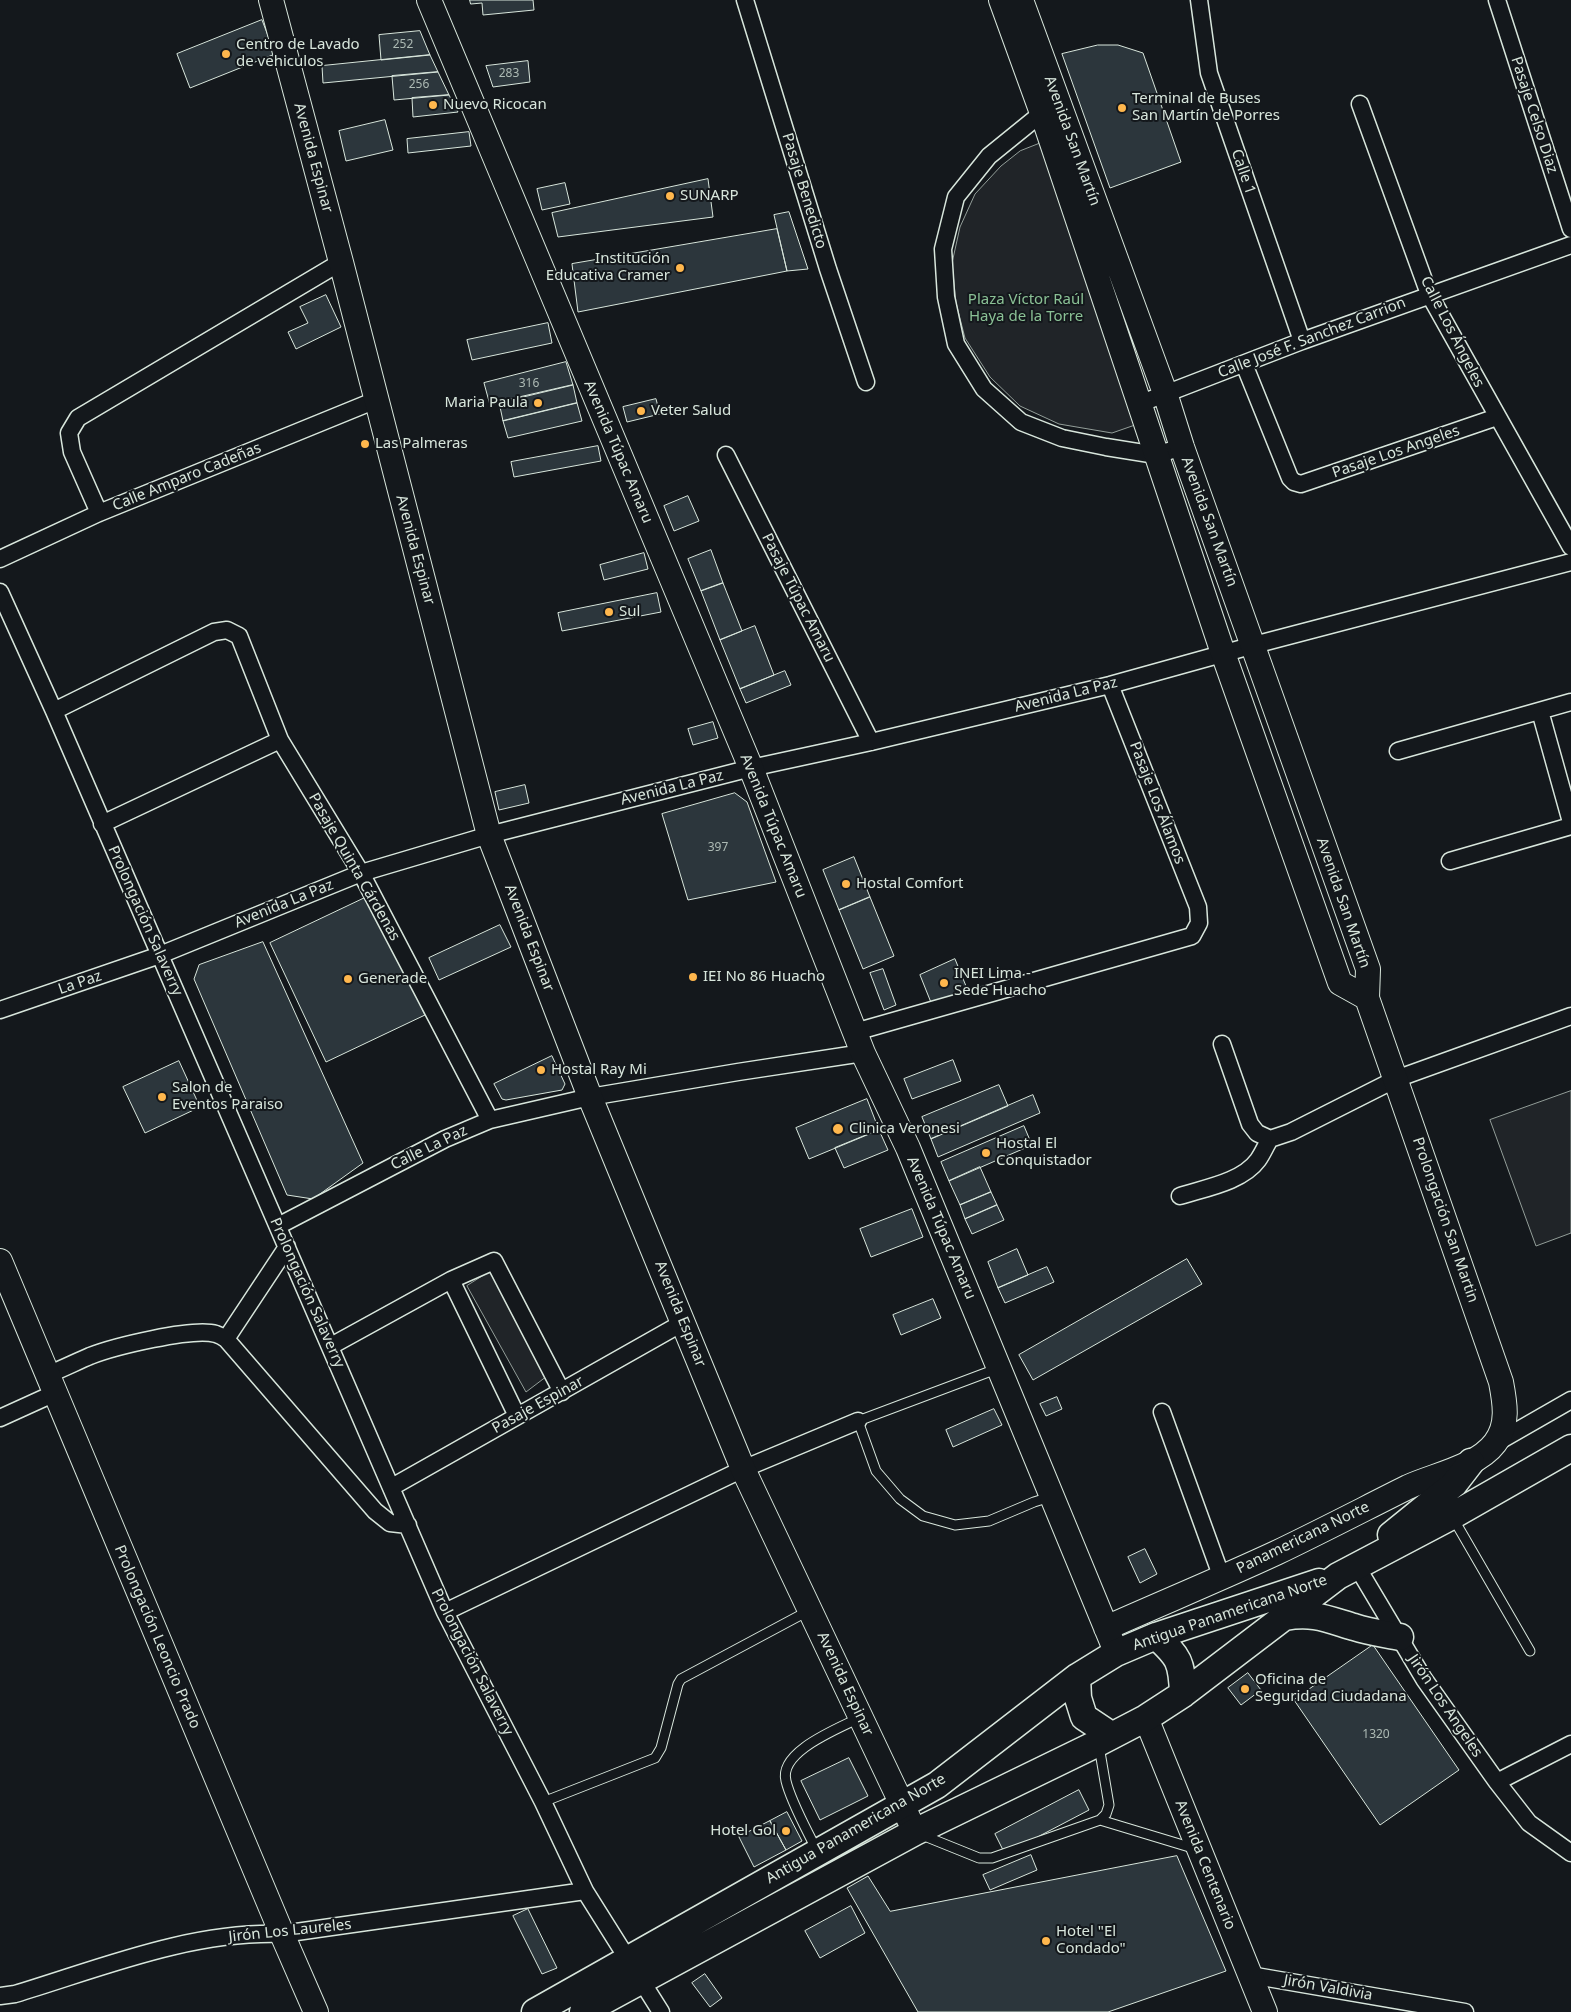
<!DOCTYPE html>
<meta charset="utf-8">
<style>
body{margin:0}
canvas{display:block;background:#14181c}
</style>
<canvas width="1571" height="2012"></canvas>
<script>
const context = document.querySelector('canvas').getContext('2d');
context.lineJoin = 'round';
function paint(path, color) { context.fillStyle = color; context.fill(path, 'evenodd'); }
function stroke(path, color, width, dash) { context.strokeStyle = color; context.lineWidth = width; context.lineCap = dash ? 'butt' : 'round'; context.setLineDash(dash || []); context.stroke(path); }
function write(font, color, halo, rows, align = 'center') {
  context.font = font + ' "Noto Sans",sans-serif'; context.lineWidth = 4; context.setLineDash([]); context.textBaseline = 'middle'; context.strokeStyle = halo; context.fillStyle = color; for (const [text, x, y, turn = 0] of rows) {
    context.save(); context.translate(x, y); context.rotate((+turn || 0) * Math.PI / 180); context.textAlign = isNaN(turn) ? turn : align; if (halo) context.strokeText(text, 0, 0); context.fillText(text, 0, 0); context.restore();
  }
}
const green = new Path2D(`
 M1041 143 1135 425 1112 433 1059 424 1020 406 990 377 965 338 956 303 952 263 960 227 975 194 1001 166 1020 151Z
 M1571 1091V1233L1536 1246 1490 1120Z
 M494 1269 551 1373 526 1392 467 1286Z`);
paint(green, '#202428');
stroke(green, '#939e99', 1);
const building = new Path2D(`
 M470 0H533L534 10 483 15 482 3 471 4Z
 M262 20 275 54 190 88 177 54Z
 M420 31 430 55 381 60 379 35Z
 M1098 45H1118L1143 53 1181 162 1110 188 1062 54Z
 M430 55 438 72 323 83 322 66Z
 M528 61 530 82 493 87 486 66Z
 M438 72 449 95 394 100 392 76Z
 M449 95 458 112 413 117 412 98Z
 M385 120 393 150 346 161 339 131Z
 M469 132 471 146 408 153 407 139Z
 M708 179 713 217 558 237 552 213Z
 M565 183 570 204 542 210 537 189Z
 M789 212 808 269 787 271 774 215Z
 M777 229 787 271 578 312 572 264Z
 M326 295 341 327 296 349 288 332 308 323 300 307Z
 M548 323 552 343 472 360 467 340Z
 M566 362 573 385 490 405 484 383Z
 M573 385 577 403 503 421 499 402Z
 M656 399 660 414 627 422 623 407Z
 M577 403 582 421 508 438 503 421Z
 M598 446 601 461 514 477 511 462Z
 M688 496 699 521 674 531 664 506Z
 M711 550 723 583 701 591 688 559Z
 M644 553 648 569 604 580 600 565Z
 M723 583 742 631 720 640 701 591Z
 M657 593 661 612 562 631 558 613Z
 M755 626 774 675 740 689 720 640Z
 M785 671 791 685 746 703 740 689Z
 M713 722 718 738 693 745 688 729Z
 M525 785 529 803 499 810 495 792Z
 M735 793 747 802 776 882 688 900 662 814Z
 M854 857 870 897 839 910 823 870Z
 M369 896 425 1015 326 1062 270 943Z
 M870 897 894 956 863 969 839 910Z
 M500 925 511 947 439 980 429 958Z
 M263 942 363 1163 313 1199 287 1195 194 979 199 965Z
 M955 959 968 991 932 1005 920 975Z
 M883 969 896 1005 884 1010 870 973Z
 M552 1056 565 1084 562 1090 506 1100 502 1099 494 1084Z
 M953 1060 961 1081 912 1099 904 1079Z
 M179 1061 200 1107 145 1133 123 1087Z
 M999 1085 1008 1106 931 1139 922 1117Z
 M1033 1095 1040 1113 938 1157 931 1139Z
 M867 1099 879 1130 809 1159 796 1128Z
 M1024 1126 1032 1145 949 1181 941 1162Z
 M879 1130 888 1150 844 1168 835 1148Z
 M980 1167 991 1192 960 1205 949 1181Z
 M991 1192 997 1205 965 1219 960 1205Z
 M997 1205 1004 1220 972 1234 965 1219Z
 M912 1209 923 1237 871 1257 860 1229Z
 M1017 1249 1028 1275 998 1288 988 1262Z
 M1187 1259 1202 1284 1033 1380 1019 1355Z
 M1047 1267 1054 1282 1005 1303 998 1288Z
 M933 1299 941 1318 901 1335 893 1315Z
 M1057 1397 1062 1409 1046 1416 1040 1404Z
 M994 1409 1002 1425 953 1447 946 1430Z
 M1145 1549 1157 1574 1140 1583 1128 1557Z
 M1373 1645 1459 1770 1380 1825 1294 1700Z
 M1248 1673 1261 1690 1241 1705 1228 1688Z
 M849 1758 868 1796 820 1820 801 1781Z
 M1079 1790 1089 1810 1005 1854 995 1834Z
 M787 1812 802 1841 786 1850 770 1821Z
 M770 1821 786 1850 754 1867 739 1837Z
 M1031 1855 1037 1870 990 1890 983 1875Z
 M1177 1856 1226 1971 1108 2012H918L847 1888 868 1876 890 1911Z
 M851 1906 865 1933 820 1958 805 1931Z
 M528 1909 557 1968 542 1974 513 1916Z
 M705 1974 722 1998 710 2007 692 1983Z`);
paint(building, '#2c363c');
stroke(building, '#d8e6dc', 1);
const lane = new Path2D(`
 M999 1368 858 1421 876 1471 900 1499 923 1516 955 1525 989 1521 1034 1502 1050 1497
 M1453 1518 1530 1651
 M543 1802 655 1758 661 1748 678 1684 681 1679 810 1610
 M1100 1820 1196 1849
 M922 1835 979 1858H992L1100 1820 1106 1814 1109 1805 1099 1746
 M817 1851C807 1830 791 1802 786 1781 778 1751 840 1728 861 1717`);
const street = new Path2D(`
 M745 0 828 269 866 382
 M1199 0 1209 73 1302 341
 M1497 0 1571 229
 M1360 104 1429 294 1571 547
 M1050 110 1042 113 989 156 956 197 943 249 946 297 956 344 984 389 1021 422 1062 438 1106 447 1156 455 1182 447
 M1244 364 1290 478 1294 482 1301 484 1497 417
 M1139 404 1302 341 1571 245
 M726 455 871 742
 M99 513 72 452 69 433 78 418 341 262
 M0 559 99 513 376 400
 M0 592 54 711 445 1612 543 1802 585 1891 661 2012
 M54 711 214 632 227 630 239 636 280 740 361 873 490 1120
 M1540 711 1571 822
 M1398 751 1571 702
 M102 824 280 740
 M1450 861 1571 826
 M0 1010 160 955 361 873 489 835 751 768 871 742 1110 685 1254 645 1571 562
 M855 1032 1192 936 1199 923 1198 907 1110 685
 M1222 1044 1250 1124 1257 1133 1270 1139 1291 1132 1396 1079 1571 1016
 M1180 1196C1205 1188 1242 1182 1258 1160 1263 1153 1266 1145 1270 1139
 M278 1226 445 1139 490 1120 590 1097 738 1072 863 1053
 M451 1280 517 1416
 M226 1339 287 1247
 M331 1346 451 1280 494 1261 562 1392
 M47 1375C62 1369 76 1362 90 1356 113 1347 193 1327 216 1334 219 1335 223 1337 226 1339L375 1511 390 1523 408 1525
 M1162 1412 1222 1578
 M0 1418 55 1393
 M1496 1443 1571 1400
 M392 1487 684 1322
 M1356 1565 1424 1679 1497 1782 1529 1823 1571 1853
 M445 1612 743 1469 858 1421
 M1497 1782 1571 1744
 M1250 1975 1465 2012
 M0 1996 15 1994C101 1968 190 1931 282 1934L585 1891`);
const secondary = new Path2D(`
 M271 0 341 262 489 835 590 1097 743 1469 915 1832
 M429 0 751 768 863 1053 908 1148 1112 1642
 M1001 0 1042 113 1223 653 1340 983 1367 998
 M1021 0 1165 393 1182 447 1368 969 1367 998 1501 1382C1505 1403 1509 1425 1495 1443 1477 1467 1434 1475 1408 1487 1364 1509 1320 1532 1276 1553 1220 1579 1162 1603 1106 1628
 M0 1261 282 1934 316 2012
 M1146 1718 1265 2012`);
const primary = new Path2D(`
 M1391 1535 1454 1484 1471 1462
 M1285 1617C1313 1612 1327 1619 1354 1627 1369 1632 1385 1634 1400 1637
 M1156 1636C1179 1657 1182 1662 1183 1694
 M1077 1677 1078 1698 1084 1717 1111 1735
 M535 2012 937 1785 1077 1677 1116 1653 1156 1636 1319 1582
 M583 2012 915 1832 1098 1743 1146 1718 1183 1694 1338 1576 1452 1516 1571 1448`);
stroke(lane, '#d8e6dc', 11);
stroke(street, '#d8e6dc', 19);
stroke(secondary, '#d8e6dc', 26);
stroke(primary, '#d8e6dc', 29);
stroke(lane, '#14181c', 9);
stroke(street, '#14181c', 16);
stroke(secondary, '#14181c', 24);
stroke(primary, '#14181c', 26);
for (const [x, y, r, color] of [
 [226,54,5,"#ffb74d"],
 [433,105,5,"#ffb74d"],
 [1122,108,5,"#ffb74d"],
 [670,196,5,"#ffb74d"],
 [680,268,5,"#ffb74d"],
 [538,403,5,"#ffb74d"],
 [641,411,5,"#ffb74d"],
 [365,444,5,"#ffb74d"],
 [609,612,5,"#ffb74d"],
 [846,884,5,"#ffb74d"],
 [693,977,5,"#ffb74d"],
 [348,979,5,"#ffb74d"],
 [944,983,5,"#ffb74d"],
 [541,1070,5,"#ffb74d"],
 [162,1097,5,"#ffb74d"],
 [838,1129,6,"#ffb74d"],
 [986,1153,5,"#ffb74d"],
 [1245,1689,5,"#ffb74d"],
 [786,1831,5,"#ffb74d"],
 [1046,1941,5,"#ffb74d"]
]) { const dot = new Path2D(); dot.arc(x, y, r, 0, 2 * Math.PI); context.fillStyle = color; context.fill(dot); stroke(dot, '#14181c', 2); }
write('12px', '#adbab4', null, [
 ["252",403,45],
 ["283",509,74],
 ["256",419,85],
 ["316",529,384],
 ["397",718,848],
 ["1320",1376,1735]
]);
write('15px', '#d8e6dc', '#14181c', [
 ["Centro de Lavado",236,45],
 ["de vehiculos",236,62],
 ["Terminal de Buses",1132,99],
 ["San Martín de Porres",1132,116],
 ["Nuevo Ricocan",443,105],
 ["SUNARP",680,196],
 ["Institución",670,259,"right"],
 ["Educativa Cramer",670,276,"right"],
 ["Maria Paula",528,403,"right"],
 ["Veter Salud",651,411],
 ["Las Palmeras",375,444],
 ["Sul",619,612],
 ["Hostal Comfort",856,884],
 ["INEI Lima -",954,974],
 ["Sede Huacho",954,991],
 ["IEI No 86 Huacho",703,977],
 ["Generade",358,979],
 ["Hostal Ray Mi",551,1070],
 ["Salon de",172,1088],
 ["Eventos Paraiso",172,1105],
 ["Clinica Veronesi",849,1129],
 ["Hostal El",996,1144],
 ["Conquistador",996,1161],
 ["Oficina de",1255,1680],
 ["Seguridad Ciudadana",1255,1697],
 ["Hotel Gol",776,1831,"right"],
 ["Hotel \"El",1056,1932],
 ["Condado\"",1056,1949]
], 'left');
write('15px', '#d8e6dc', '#14181c', [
 ["Pasaje Celso Diaz",1534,115,72],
 ["Avenida San Martín",1072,141,70],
 ["Avenida Espinar",313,158,75],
 ["Calle 1",1243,172,71],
 ["Pasaje Benedicto",804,191,73],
 ["Calle Los Ángeles",1452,332,63],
 ["Calle José F. Sanchez Carrion",1312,338,-21],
 ["Avenida Túpac Amaru",618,452,67],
 ["Pasaje Los Angeles",1396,452,-19],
 ["Calle Amparo Cadeñas",187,477,-22],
 ["Avenida San Martín",1209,522,70],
 ["Avenida Espinar",415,550,75],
 ["Pasaje Túpac Amaru",798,598,63],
 ["Avenida La Paz",1066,695,-14],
 ["Avenida La Paz",672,788,-14],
 ["Pasaje Los Álamos",1157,803,69],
 ["Avenida Túpac Amaru",773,826,68],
 ["Pasaje Quinta Cárdenas",354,867,60],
 ["Avenida San Martín",1343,903,71],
 ["Avenida La Paz",284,904,-22],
 ["Prolongación Salaverry",145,921,66],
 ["Avenida Espinar",529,938,69],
 ["La Paz",80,983,-19],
 ["Calle La Paz",429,1148,-26],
 ["Prolongación San Martin",1445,1220,71],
 ["Avenida Túpac Amaru",941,1228,67],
 ["Prolongación Salaverry",307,1293,66],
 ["Avenida Espinar",680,1314,68],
 ["Pasaje Espinar",538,1405,-29],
 ["Panamericana Norte",1303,1538,-26],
 ["Antigua Panamericana Norte",1230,1613,-19],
 ["Prolongación Leoncio Prado",157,1637,67],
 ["Prolongación Salaverry",472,1662,63],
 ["Avenida Espinar",845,1684,65],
 ["Jirón Los Angeles",1445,1706,56],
 ["Antigua Panamericana Norte",856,1829,-30],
 ["Avenida Centenario",1205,1865,68],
 ["Jirón Los Laureles",290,1931,-6],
 ["Jirón Valdivia",1328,1988,10]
]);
write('15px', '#8ac095', '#14181c', [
 ["Plaza Víctor Raúl",1026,300],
 ["Haya de la Torre",1026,317]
]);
</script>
